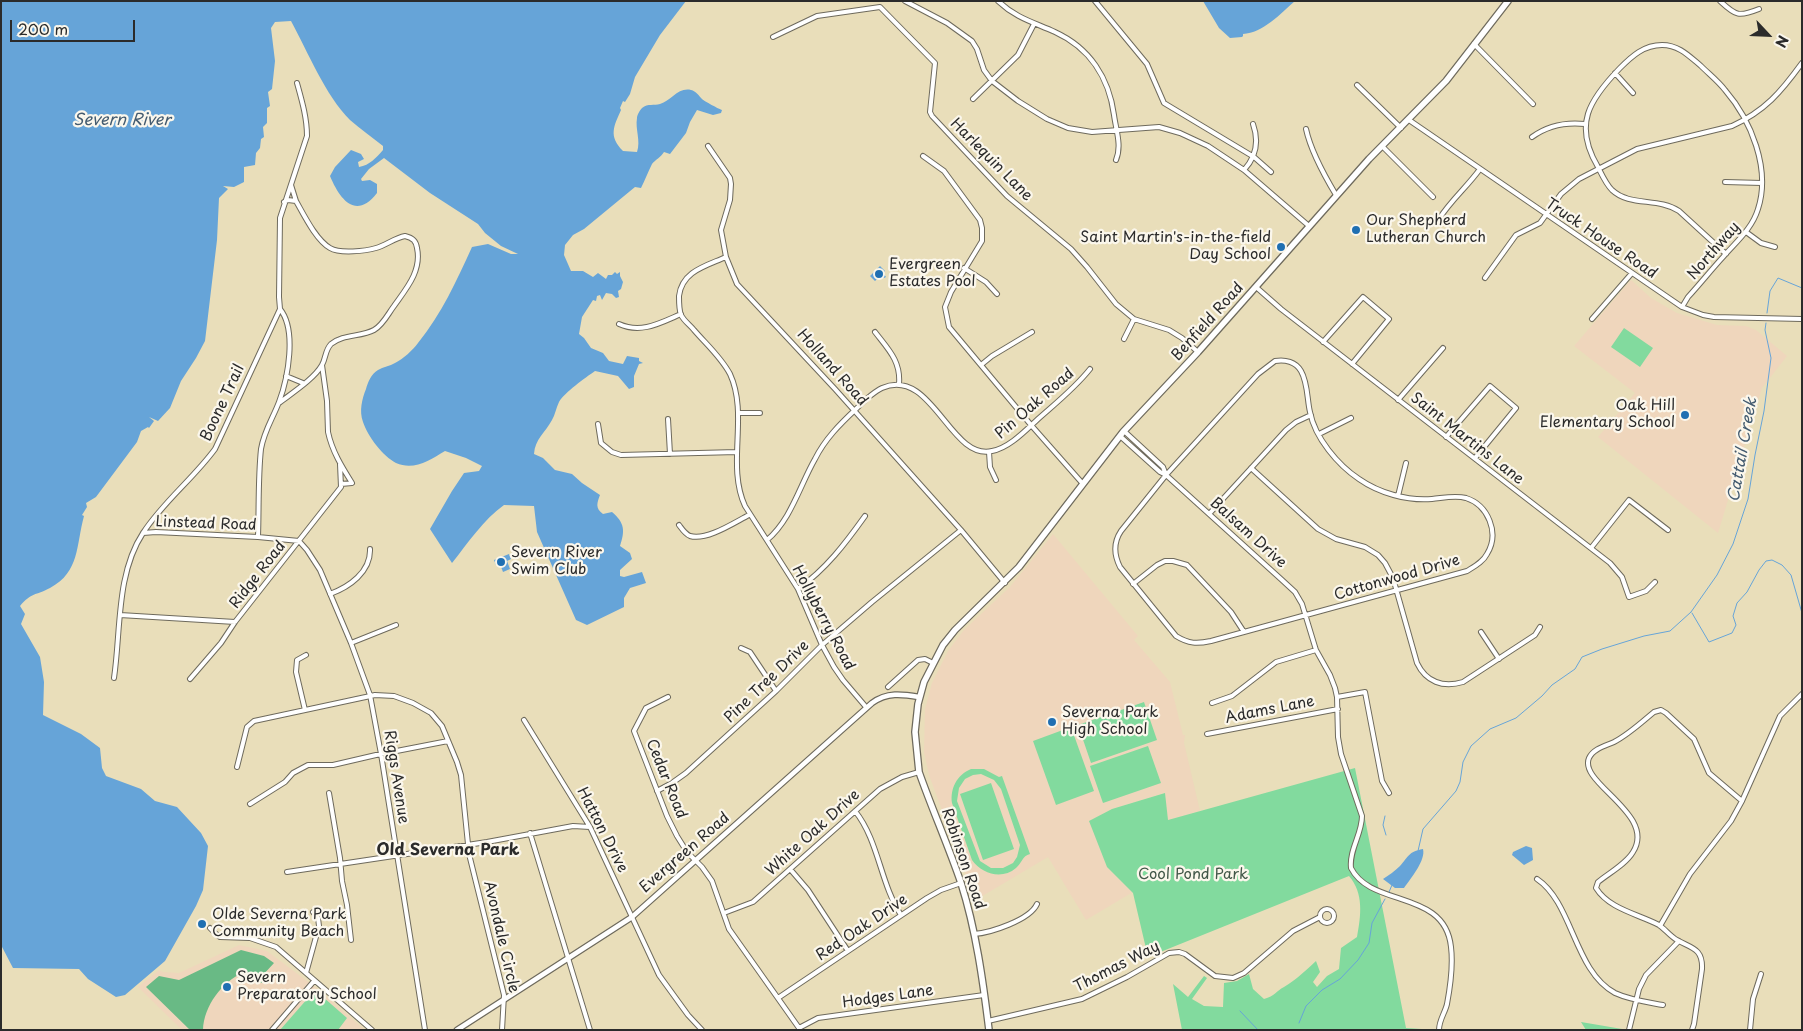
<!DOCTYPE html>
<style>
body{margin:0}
#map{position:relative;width:1803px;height:1031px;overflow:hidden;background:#e9deba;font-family:"Playpen Sans",sans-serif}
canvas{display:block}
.frame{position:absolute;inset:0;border:2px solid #2b2b2b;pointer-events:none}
.north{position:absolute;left:1743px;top:10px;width:50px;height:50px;-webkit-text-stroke:4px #fbf7ec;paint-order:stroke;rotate:115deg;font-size:14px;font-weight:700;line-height:20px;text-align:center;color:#2b2b2b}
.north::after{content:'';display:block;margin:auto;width:18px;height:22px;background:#2b2b2b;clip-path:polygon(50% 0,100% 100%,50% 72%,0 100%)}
.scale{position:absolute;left:10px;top:20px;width:125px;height:22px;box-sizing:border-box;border:2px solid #2b2b2b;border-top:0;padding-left:6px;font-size:15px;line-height:18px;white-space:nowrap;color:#2b2b2b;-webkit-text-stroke:4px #fbf7ec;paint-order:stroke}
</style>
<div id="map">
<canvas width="1803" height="1031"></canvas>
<div class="frame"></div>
<div class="north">N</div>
<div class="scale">200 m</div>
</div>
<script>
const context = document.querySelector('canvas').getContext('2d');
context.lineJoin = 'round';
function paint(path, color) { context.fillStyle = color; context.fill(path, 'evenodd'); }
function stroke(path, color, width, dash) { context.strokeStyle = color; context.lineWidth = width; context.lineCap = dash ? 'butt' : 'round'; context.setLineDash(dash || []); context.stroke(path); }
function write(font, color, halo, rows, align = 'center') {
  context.font = font + ' "Playpen Sans",sans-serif'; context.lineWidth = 4.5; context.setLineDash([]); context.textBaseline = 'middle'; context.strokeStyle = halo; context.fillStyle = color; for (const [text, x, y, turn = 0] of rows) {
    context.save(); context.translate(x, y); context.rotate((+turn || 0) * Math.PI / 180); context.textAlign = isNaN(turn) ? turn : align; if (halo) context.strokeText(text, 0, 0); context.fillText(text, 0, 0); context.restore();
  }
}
paint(new Path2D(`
 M1631 280 1651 298 1677 313 1717 325 1746 326 1756 330 1787 356 1762 388 1718 533 1598 437 1635 393 1574 346Z
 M1053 534 1138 636 1134 640 1170 682 1183 735H1185L1184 743 1200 811 1168 820 1164 793 1112 809 1090 821 1107 867 1133 892 1086 920 1048 857 974 901 966 875 929 775 924 752 925 709 932 683 948 651 964 630 1010 587Z
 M239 945 267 951 315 987 365 1030H182L138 987 159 970 163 972 179 973Z`), '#efd6bc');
paint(new Path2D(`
 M1624 328 1653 348 1640 367 1611 347Z
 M1144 702 1157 740 1091 763 1078 725Z
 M1071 727 1094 791 1056 805 1033 741Z
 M1148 746 1161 783 1103 803 1090 766Z
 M1355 768 1406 1028 1437 1030H1182L1173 984 1188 997 1204 976 1207 978 1192 999 1204 1006 1223 1007 1224 983 1237 981 1249 974 1253 989 1264 999C1275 996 1276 991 1284 987 1297 979 1305 971 1316 961L1320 972 1313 982 1317 987 1327 976 1339 969 1341 948 1357 937C1361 916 1364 893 1349 876L1148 957 1133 893 1107 867 1089 821 1112 809 1165 793 1168 820Z
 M971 769H984L999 777 1002 776 1030 854C1022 856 1022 863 1016 868 1002 880 982 874 972 860L952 803C950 788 957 775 971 769ZM981 774 994 780 1001 789 1020 845 1017 857 1013 863 1003 868H991L980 861 957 801 959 788 965 779 973 775Z
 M991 783 1014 849 983 860 960 794Z
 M315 990 347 1018 338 1030H280Z
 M1581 1022 1628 1030H1586Z`), '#82da9e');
paint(new Path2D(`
 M241 950 264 956 274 963 263 975 262 983 251 978 243 972C222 983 204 1005 203 1030H190L146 987 159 976 179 980Z`), '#69ba85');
paint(new Path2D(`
 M1 1H686L660 35 635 77 630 94 625 102 623 101 620 108 621 110C614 126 608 136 623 151L637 152C641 141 635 129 637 118 637 115 640 110 642 108 648 103 654 106 660 104 671 101 678 87 691 90 696 91 699 96 702 99 704 101 719 109 722 110L721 113 713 115 697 110 690 122 686 133 670 154 664 152C661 157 655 160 652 164 648 172 645 180 641 188L635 187 584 229 573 235 565 245 564 255 571 271H583L593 277 598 273 606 279 608 275H612L615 272 617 274 620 272V276L623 282 621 289 618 291 619 297 616 298 612 294 606 293 602 300 600 295 597 296 596 301 593 300 582 317 579 334 584 338 591 348 603 353 609 361 623 364 627 356 639 358V361L643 363 639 364 634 376V387L629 389 618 376 595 371C585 378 565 392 559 402 556 408 555 415 552 420 545 433 535 439 534 454L543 458 555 470 572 474 582 483 600 495C597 503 595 508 603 514L612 512C625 523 625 531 620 546L630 553 632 559 620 570V576L624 577 642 572 646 583 630 588 624 598V607L587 625 576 620 537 532 534 506 504 505C483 520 468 543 452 563L430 529 452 491 464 473 479 471 482 466 466 458 445 451C430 460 414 471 396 463 383 456 368 437 363 422 359 411 362 399 366 389 368 382 371 374 378 370 383 367 390 366 395 363 403 359 413 350 418 343 442 313 456 282 472 247L488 244 511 254H518L501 246 485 233 478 224 430 193 384 158 369 169 361 179 362 181 370 180 377 184V193C356 220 340 200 330 176L335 167 351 150 361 154 364 159 358 162 359 167C370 165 376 158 383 150V146C372 137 360 129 350 120 325 95 308 52 291 21L275 22 271 28 275 61 272 89 268 92 270 106 267 108V123L263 127 264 137 261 139 260 148 256 153 255 165 244 167V182L234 187 223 186 228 189 219 198 217 240 205 341 196 358 181 381 170 408 158 421 149 417 154 421 149 428 148 427 141 431 137 442 96 497 86 503 87 507 82 515 84 516C76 545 80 572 50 588 35 596 32 592 20 606L25 614 21 624 40 657 44 682 43 715 81 734 100 748 102 768 106 776 141 789 155 801 177 807 201 833 208 846 203 890 196 906 165 961 125 995 116 997 88 979 79 969 13 968 1 945Z
 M1203 1H1295C1280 14 1263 33 1243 34V36L1242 37 1230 38 1219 28Z
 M880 266 885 271 883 273 886 277 884 278 880 276 875 281 870 276Z
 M509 554 511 559 507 561 510 569 503 572 500 564 496 565 494 560Z
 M1526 846 1532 848 1533 860 1524 865 1512 855 1513 852Z
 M1423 849C1426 860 1411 878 1404 888H1395L1383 879C1389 875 1395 871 1400 866 1409 856 1408 852 1423 849Z`), '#66a4d8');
stroke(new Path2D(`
 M1767 313 1770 291 1778 278 1802 288
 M1692 613 1709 642 1732 633 1736 625 1733 616 1737 603 1747 592 1759 570 1766 561 1772 560 1782 565 1791 575 1802 613
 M1385 816 1383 825 1386 835
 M1418 851 1423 829 1456 791 1460 782 1463 762 1471 746 1490 729 1516 718 1542 696 1552 685 1575 669 1582 657 1602 649 1644 636 1670 631 1691 612 1717 575 1733 544 1748 499 1755 455 1764 411 1771 358 1765 330 1766 323
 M1389 892 1392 885
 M1240 1011 1258 1030
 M1299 1023 1306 1006 1322 990 1340 979 1358 960 1369 943 1372 923 1385 899`), '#66a4d8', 1);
const minor = new Path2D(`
 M905 1 947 23 972 41 977 49 984 70 992 81 1018 101 1047 119 1068 128 1092 132 1159 127 1180 133 1208 146 1244 170 1309 226
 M998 1C1016 18 1033 22 1055 32 1090 48 1109 78 1114 115 1116 130 1122 146 1116 160
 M1095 1 1147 64 1164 103 1254 157 1271 172
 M1720 1C1736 16 1739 17 1759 9
 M773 37 817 16 880 7 935 63 930 112 932 116 1007 196 1071 249 1087 267 1116 304 1134 319 1169 330 1182 338 1198 352
 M1474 44 1533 104
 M1615 73 1633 93
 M1357 85 1401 128
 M973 99 1018 55 1034 24
 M1409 120 1682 307 1703 315 1714 317 1802 319
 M1306 129C1311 152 1324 175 1336 195
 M1532 137C1547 126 1566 122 1585 124
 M708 146 730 178 731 184 730 200 721 230 726 257 737 284 835 389 961 530 1005 583
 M1382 146 1433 197
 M923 156 944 171 980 220 982 228V241L951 292 945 307 949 327 1031 425 1083 484
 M1244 170C1256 157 1259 141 1253 124
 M1725 182 1762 183
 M291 185 296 201
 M1439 219C1451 200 1467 187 1480 169
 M1746 232 1761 243 1775 247
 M726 257C706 266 682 271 679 296 679 302 679 310 681 315 684 321 690 325 694 330 706 344 721 357 730 374 749 415 726 465 745 506L798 589 822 645 834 667 843 680 866 707
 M964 268 986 282 997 294
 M1485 278 1516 235 1540 223 1561 194 1579 179 1637 149 1732 126C1765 111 1781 92 1802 63
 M1256 287 1281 309 1610 563 1622 577 1629 597 1646 591 1655 582
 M1682 307 1688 297C1700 284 1711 270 1723 257 1736 242 1752 229 1758 209 1771 169 1751 120 1725 90 1718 81 1709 74 1701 66 1689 56 1679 45 1662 45 1644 45 1632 56 1620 68 1589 100 1573 125 1598 167 1602 175 1606 184 1612 190 1630 207 1658 197 1679 211L1726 254
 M1592 319 1632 273
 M619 324C641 334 660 323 681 314
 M875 332C888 349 901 361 899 384
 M1124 339 1134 319
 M1323 342 1363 297 1389 319 1352 364
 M1275 361C1285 359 1296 362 1301 371 1308 383 1307 400 1310 412 1315 438 1338 465 1359 479 1379 493 1407 501 1432 499 1443 498 1455 495 1466 498 1488 505 1500 533 1487 554 1483 562 1475 566 1467 571L1211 641C1197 644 1189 644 1176 636L1120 567C1114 555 1113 543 1121 531L1166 475 1258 374Z
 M322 365 327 401 328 432C332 451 342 467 352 483L341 484
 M981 365 992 356 1032 332
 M286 376 303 383
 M1398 400 1443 348
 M279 403C292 393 314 379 322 365 326 358 325 350 331 344 343 334 361 337 374 330 383 325 388 314 394 306 406 289 422 271 417 248 416 241 413 238 405 236 395 238 386 245 376 248 366 251 340 254 330 248 316 240 304 215 296 201L288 200 284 202
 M738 413H760
 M668 419 670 454
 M598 424 601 443 612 452 621 455 737 452
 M1124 431 1163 467 1166 475
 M1319 434 1351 418
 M1120 436 1160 472 1166 475 1282 580 1295 592 1302 604 1316 650 1330 675 1335 688 1337 697 1338 737 1341 754 1362 816C1362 834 1349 850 1351 868 1371 908 1445 889 1451 947 1453 963 1450 988 1447 1004 1445 1013 1439 1020 1439 1030
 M1446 437 1490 386 1516 408 1475 458
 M989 452 990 467 996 480
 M1251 468 1318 529 1336 539 1365 547 1378 555 1385 563 1393 578 1417 663C1426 682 1443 688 1463 682L1535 635 1540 627
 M1398 496 1406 463
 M1210 513 1286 430 1296 422 1311 415
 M679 525C682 529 685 534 690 536 707 541 735 522 749 515
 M143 533 156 532 258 537 299 541 307 550 320 570 351 643 370 695 381 754 425 1030
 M258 537C259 508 258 477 261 449 264 431 273 418 279 402 288 378 297 330 280 309
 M767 540C791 520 800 485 815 459 825 439 840 424 856 409 863 402 873 392 882 388 932 366 950 461 992 451 1009 448 1025 431 1038 419 1056 403 1075 388 1090 369
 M1591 548 1629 500 1668 530
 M1133 584 1157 565 1165 561H1173L1187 565 1231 612 1244 632
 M798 589C826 569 845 544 865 516
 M330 594C349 587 371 572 370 549
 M120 615 235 622
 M1481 632 1499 659
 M351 643 396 625
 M741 648 750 652 776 691
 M114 678C121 631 116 574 143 533 163 502 193 479 215 449L280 309 279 297 280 218 307 136C307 118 302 101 297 83
 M190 679 221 643 235 622 341 487 340 464
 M888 687 918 660 925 659 933 663
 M668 697 646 708 634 731 667 816 677 836 687 852 702 867 712 881 729 929 799 1028
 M1337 697 1365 692 1382 781 1389 793
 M1212 703 1232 696 1276 662 1316 650
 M305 710 296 672 297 660 306 655
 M524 720 590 827 659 975 688 1015 702 1030
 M1207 734 1338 709
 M237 767 247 727 254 721 375 695 394 696 413 703 431 713 442 726 457 762 461 775 469 854 504 995 502 1030
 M657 791 672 783 686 773 776 691 822 645 872 602 961 530
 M329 793 340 858 342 881 347 905 351 940
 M250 804 285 782 293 773 308 765H333L376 755 448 741
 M855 811C879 841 880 883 901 915
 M530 833 590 1030
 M790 869 808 890 848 951
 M287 872 487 842 573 826 590 827
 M1537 879C1573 903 1574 971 1615 993 1630 1000 1647 1002 1663 1005
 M1320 916a7 7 0 1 1 14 0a7 7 0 1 1-14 0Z
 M724 913 753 902 880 789 902 777 919 772
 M1660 926 1690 874 1731 821 1742 801 1780 716 1802 694
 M210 928 216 934 220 937 250 938 276 947 372 1030
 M974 934C990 933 1030 920 1037 904
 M306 973 319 926 318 918 313 912
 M778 998 927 898 941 890 961 883
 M988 1021 1082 999 1127 977 1169 953 1179 952 1185 954 1215 976 1233 978 1244 973 1293 931 1320 917
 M799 1028 818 1018 984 995
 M272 1030 314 981
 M1629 1030 1639 989 1646 975 1679 941
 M1692 1030 1694 1024 1702 969C1703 948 1691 948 1677 940 1670 936 1665 929 1659 925 1638 914 1609 909 1596 888L1598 882C1609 873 1626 864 1633 852 1657 814 1578 783 1589 758 1593 749 1605 746 1614 742 1628 735 1642 722 1654 712L1661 710 1666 713 1694 739 1709 773 1742 801
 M1750 1030 1753 999 1761 974`);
const tertiary = new Path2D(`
 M457 1030 632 917 872 703C887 692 902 694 919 697`);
const primary = new Path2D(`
 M989 1030C983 981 976 930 961 883 948 845 932 809 919 772L915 732 918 704 924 682 943 645 955 630 1019 567 1123 432 1198 352 1369 159 1446 81 1508 1`);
stroke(minor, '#6e6a5d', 6);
stroke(tertiary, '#6e6a5d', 7);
stroke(primary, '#6e6a5d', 8);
stroke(minor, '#fff', 4);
stroke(tertiary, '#fff', 4.5);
stroke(primary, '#fff', 5.5);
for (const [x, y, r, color] of [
 [1356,230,5,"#1f6fb2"],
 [1281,247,5,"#1f6fb2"],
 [879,274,5,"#1f6fb2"],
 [1685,415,5,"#1f6fb2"],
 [501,562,5,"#1f6fb2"],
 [1052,722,5,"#1f6fb2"],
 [202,924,5,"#1f6fb2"],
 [227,987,5,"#1f6fb2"]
]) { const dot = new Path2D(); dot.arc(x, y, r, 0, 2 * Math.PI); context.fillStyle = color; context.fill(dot); stroke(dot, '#fbf7ec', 2); }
write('15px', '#2b2b2b', '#fbf7ec', [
 ["Harlequin Lane",991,160,45],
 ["Truck House Road",1601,239,34],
 ["Northway",1714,251,-49],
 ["Benfield Road",1208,322,-48],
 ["Holland Road",832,368,48],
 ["Boone Trail",223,403,-65],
 ["Pin Oak Road",1035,404,-41],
 ["Saint Martins Lane",1467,439,38],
 ["Linstead Road",206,524,2],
 ["Balsam Drive",1248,533,42],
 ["Ridge Road",258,575,-52],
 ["Cottonwood Drive",1397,578,-16],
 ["Hollyberry Road",823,618,62],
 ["Pine Tree Drive",767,682,-44],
 ["Adams Lane",1270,710,-11],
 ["Riggs Avenue",396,777,81],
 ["Cedar Road",666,779,68],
 ["Hatton Drive",602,830,63],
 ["White Oak Drive",813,833,-42],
 ["Evergreen Road",685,853,-41],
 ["Robinson Road",963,859,71],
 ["Red Oak Drive",862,928,-34],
 ["Avondale Circle",501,937,77],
 ["Thomas Way",1117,967,-27],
 ["Hodges Lane",888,997,-8]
]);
write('15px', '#2b2b2b', '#fbf7ec', [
 ["Our Shepherd",1366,221],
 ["Lutheran Church",1366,238],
 ["Saint Martin's-in-the-field",1271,238,"right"],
 ["Day School",1271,255,"right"],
 ["Evergreen",889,265],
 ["Estates Pool",889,282],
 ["Oak Hill",1675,406,"right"],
 ["Elementary School",1675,423,"right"],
 ["Severn River",511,553],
 ["Swim Club",511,570],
 ["Severna Park",1062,713],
 ["High School",1062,730],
 ["Olde Severna Park",212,915],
 ["Community Beach",212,932],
 ["Severn",237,978],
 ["Preparatory School",237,995]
], 'left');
write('15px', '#415748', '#fbf7ec', [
 ["Cool Pond Park",1193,875]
]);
write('italic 16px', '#435b70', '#fbf7ec', [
 ["Severn River",122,121],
 ["Cattail Creek",1743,450,-80]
]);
write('bold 16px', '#2b2b2b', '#fbf7ec', [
 ["Old Severna Park",448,851]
]);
</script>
